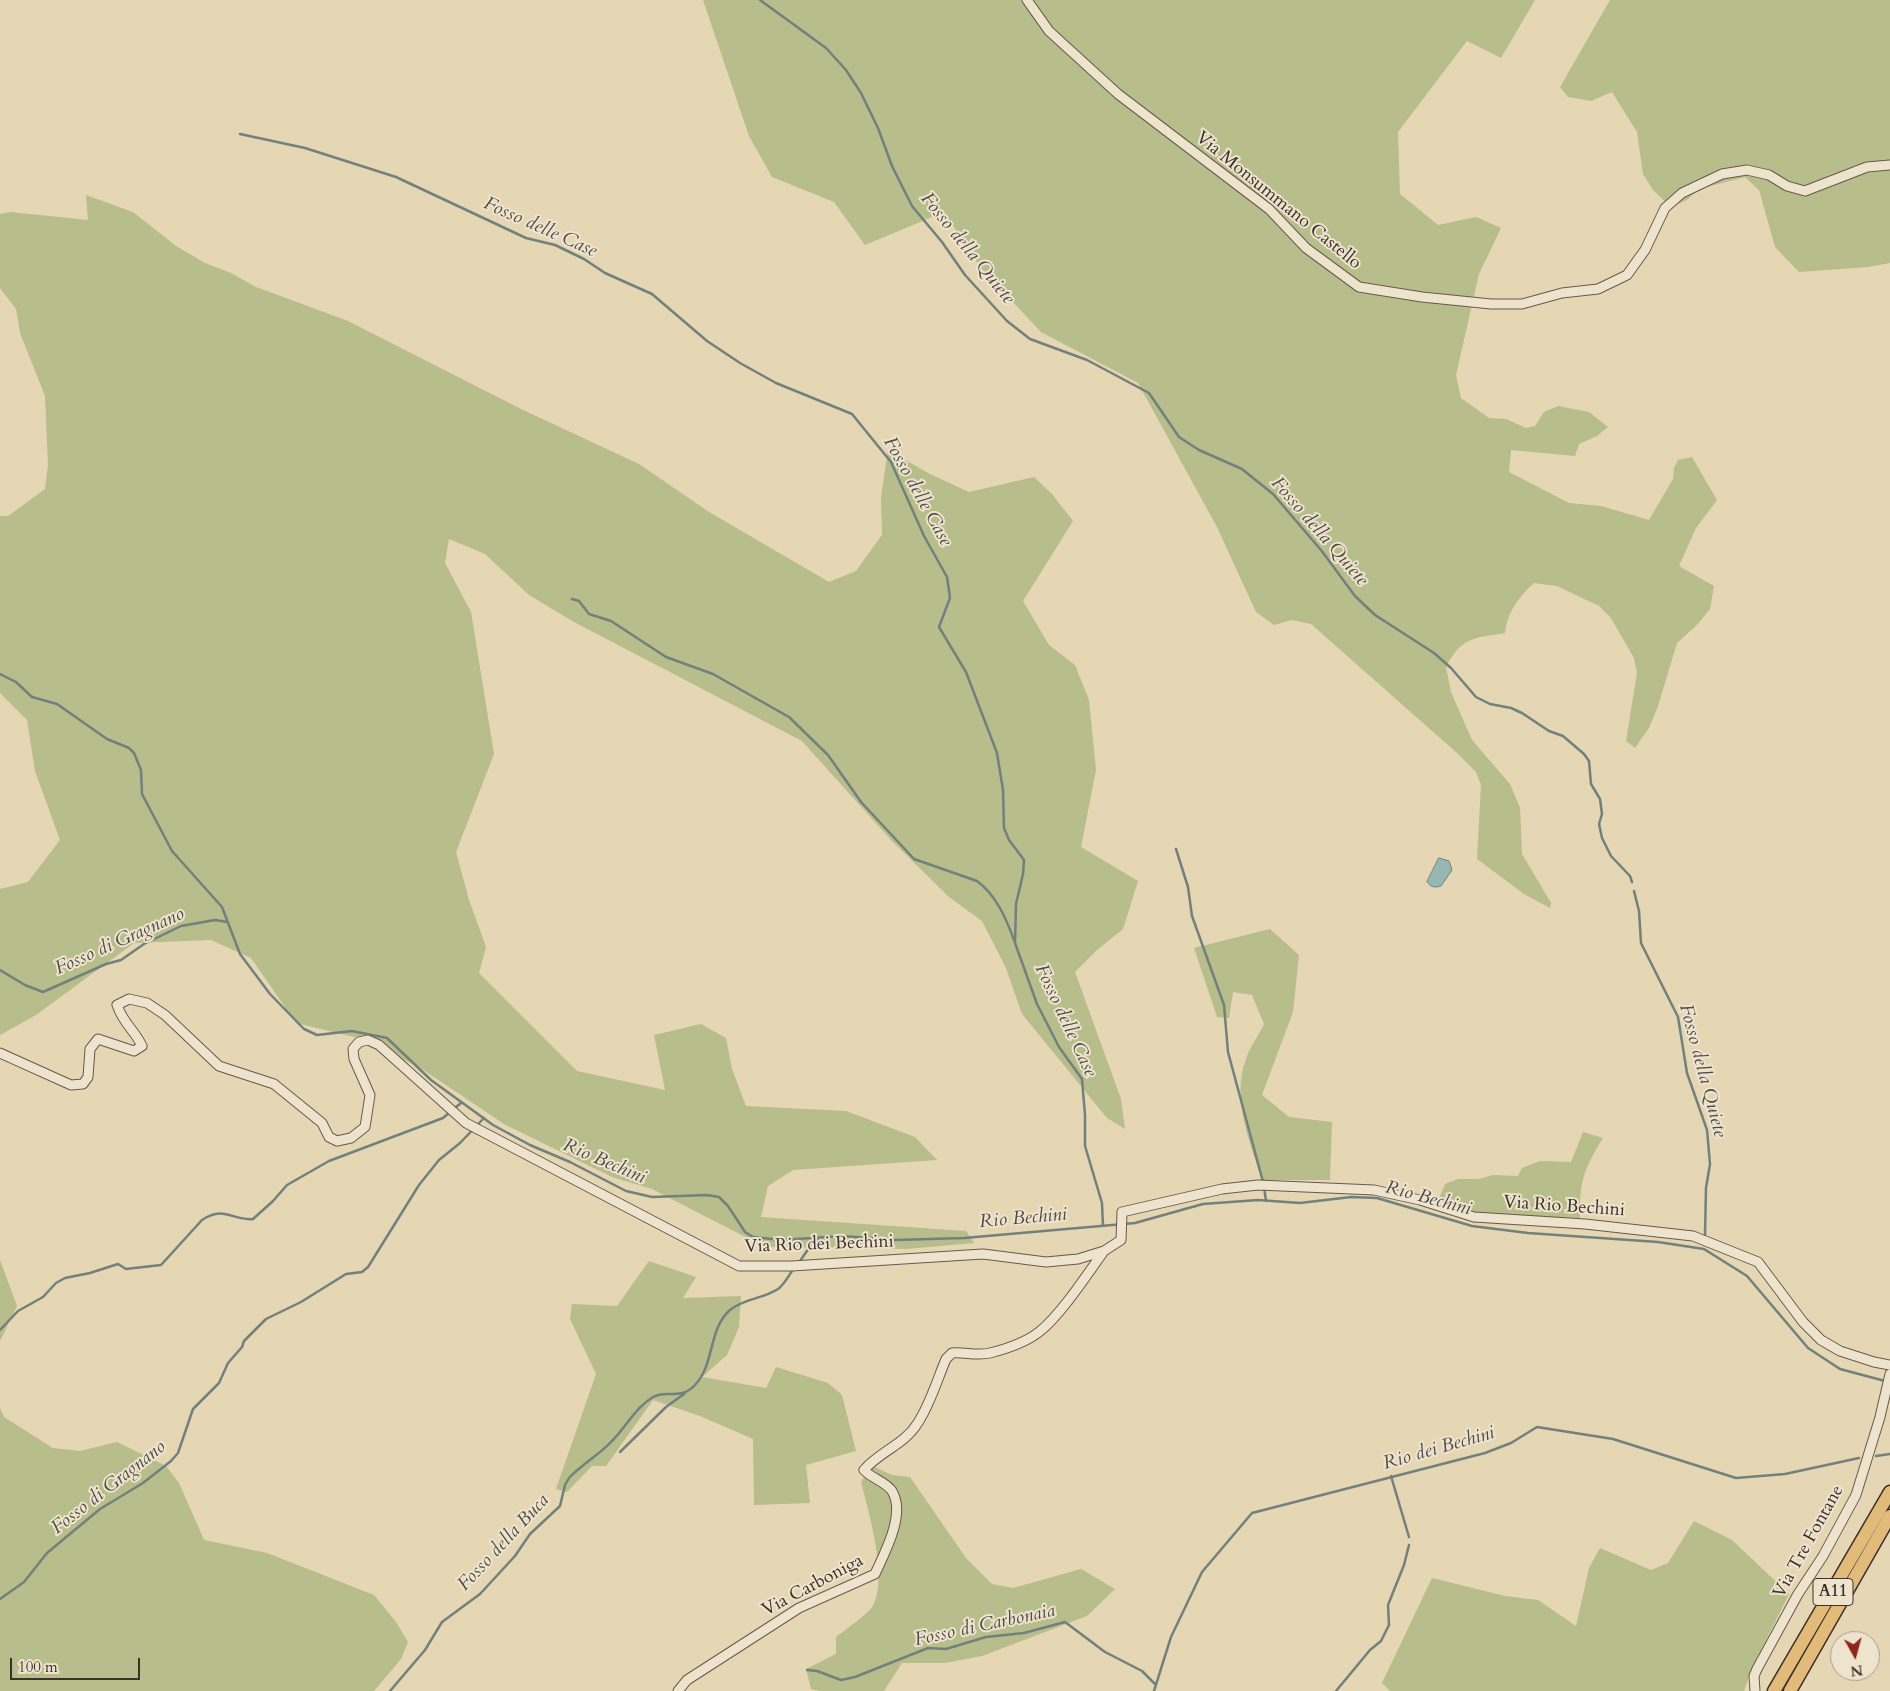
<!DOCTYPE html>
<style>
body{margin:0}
#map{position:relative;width:1890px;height:1691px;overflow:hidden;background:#e5d6b4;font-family:Cardo,serif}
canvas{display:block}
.north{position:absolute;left:1830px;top:1631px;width:50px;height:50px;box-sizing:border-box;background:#eee4ce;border:1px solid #a79c8c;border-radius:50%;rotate:173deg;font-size:14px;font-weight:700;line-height:20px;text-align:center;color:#3d2f29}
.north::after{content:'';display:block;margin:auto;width:18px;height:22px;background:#8f2418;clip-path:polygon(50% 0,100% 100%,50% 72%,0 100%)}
.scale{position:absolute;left:10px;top:1658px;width:130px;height:22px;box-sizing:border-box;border:2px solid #3d2f29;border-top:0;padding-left:6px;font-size:15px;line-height:18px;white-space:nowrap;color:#3d2f29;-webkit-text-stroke:4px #eee4ce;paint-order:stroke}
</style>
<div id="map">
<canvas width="1890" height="1691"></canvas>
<div class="north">N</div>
<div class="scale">100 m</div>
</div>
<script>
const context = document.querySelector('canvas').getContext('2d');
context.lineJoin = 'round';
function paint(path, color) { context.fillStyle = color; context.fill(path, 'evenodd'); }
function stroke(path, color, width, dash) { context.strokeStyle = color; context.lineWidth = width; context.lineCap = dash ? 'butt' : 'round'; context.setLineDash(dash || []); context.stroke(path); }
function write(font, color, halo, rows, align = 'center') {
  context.font = font + ' Cardo,serif'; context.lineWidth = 4; context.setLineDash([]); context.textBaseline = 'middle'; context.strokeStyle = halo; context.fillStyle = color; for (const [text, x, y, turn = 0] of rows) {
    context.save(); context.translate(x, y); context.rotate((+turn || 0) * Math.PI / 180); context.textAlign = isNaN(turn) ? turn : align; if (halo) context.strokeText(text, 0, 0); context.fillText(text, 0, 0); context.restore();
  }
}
paint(new Path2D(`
 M703 0H1535L1501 58 1467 41 1398 132 1400 194 1438 225 1476 217 1501 228 1479 274 1456 375 1461 398 1489 418 1506 419 1526 428 1535 426 1544 412 1558 406 1589 412 1608 427 1597 436 1579 444 1575 456 1511 450 1509 472 1569 503 1601 506 1649 520 1673 479 1674 468 1678 460 1692 457 1717 500 1696 528 1679 566 1714 586 1710 609 1697 625 1677 643 1658 706 1649 728 1635 748 1626 741 1637 673 1634 658 1611 618 1599 606 1557 586 1534 583C1519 597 1507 612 1505 633 1474 638 1461 637 1446 667L1451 692 1472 740 1510 784 1520 808 1522 854 1551 903 1550 908 1524 894 1477 859 1481 785 1476 772 1457 753 1311 624 1292 620 1274 625 1256 612 1217 527 1138 383 1041 332 981 268 944 212 865 245 834 202 772 177 749 136Z
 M1610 0H1890V263L1868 267 1799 272 1775 247 1759 190 1745 177 1699 189 1687 200 1671 207 1653 190 1643 174 1637 132 1612 92 1591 101 1568 97 1560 87Z
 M86 195 133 212 176 246 205 263 231 273 256 287 348 321 521 409 639 464 709 512 829 582 856 571 882 535 881 497 888 450 928 473 969 492 1034 477 1052 494 1073 521 1023 601 1049 645 1075 665 1089 700 1096 770 1081 847 1138 881 1123 929 1097 950 1075 972 1121 1099 1125 1129 1107 1118 1022 1014 1006 968 982 921 949 897 892 841 802 741 574 622 529 595 485 554 449 539 445 563 471 612 494 754 456 852 469 900 486 947 479 973 577 1071 665 1090 654 1035 701 1024 726 1038 732 1069 746 1106 846 1111 915 1137 937 1160 793 1170 768 1186 761 1217 966 1231 974 1243 906 1249 765 1247 652 1189 612 1177 504 1124 419 1067 358 1038 296 1023 251 958 211 940 134 943 36 1015 0 1035V889L28 882 60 840 35 771 27 720 0 693V516H8L45 489 48 465 45 396 20 333 16 309 0 288V214L10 212 88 220Z
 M1270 929 1299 955 1293 1012 1262 1095 1289 1117 1332 1122 1330 1180H1262C1250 1141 1231 1100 1246 1059 1250 1047 1259 1035 1264 1024L1252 995 1233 992 1229 1018 1217 1017 1194 948Z
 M1583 1132 1603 1138C1584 1169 1579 1182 1580 1218L1479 1215 1438 1201 1445 1184 1458 1179H1479L1493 1175 1518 1176 1522 1168 1540 1161 1571 1162Z
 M0 1260 17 1306 0 1341Z
 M649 1261 696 1277 683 1298 741 1296 739 1327 727 1355 702 1377 766 1388 776 1367 828 1383 842 1395 856 1451 806 1465 810 1503 754 1505 753 1439 700 1416 653 1400 606 1466H592L567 1492 556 1489 596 1374 570 1319 572 1304 617 1306Z
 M0 1408 4 1417 53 1448 80 1451 117 1442 166 1466 179 1483 204 1540 267 1553 374 1595 396 1622 408 1642 401 1659 374 1691H0Z
 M872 1466 892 1475 910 1477 966 1558 992 1584 1013 1588 1081 1569 1115 1589 1087 1616 982 1656 945 1663H902L884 1691H820L811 1689 806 1669 836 1654V1637C845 1630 870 1613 874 1604 887 1573 869 1514 861 1482Z
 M1694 1521 1732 1540 1789 1594 1752 1668 1744 1691H1390L1382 1683 1432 1578 1505 1596 1538 1600 1576 1626 1589 1568 1600 1548 1651 1570 1668 1563Z`), '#b7bd8b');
const water = new Path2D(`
 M1439 858 1449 861 1452 870 1441 886C1434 888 1431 887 1427 882Z`);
paint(water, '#97b7b4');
stroke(water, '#73817c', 1);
stroke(new Path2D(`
 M760 0 826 48 846 70 861 93 878 128 892 166 912 206 942 242 965 275 1007 321 1030 339 1087 360 1149 393 1179 437 1199 450 1242 469 1273 494 1321 550 1355 596 1375 615 1434 653 1451 668 1476 697 1490 704 1511 708 1522 713 1549 731 1563 736 1584 754 1589 761 1591 784 1600 799 1602 814 1599 824 1602 838 1611 856 1630 876 1632 882
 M240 134 305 148 396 177 526 238 555 245 584 259 605 273 652 294 707 341 740 363 776 383 852 414 891 462 924 536 947 577 950 598 939 627 966 672 997 753 1003 790 1004 828 1009 840 1024 860 1023 874 1016 904 1015 943 1037 1004 1059 1047 1082 1079 1085 1115V1146L1102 1203 1103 1226
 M572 599 579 601 589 614 611 621 666 657 713 674 789 717 828 755 861 802 914 859 977 881C996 895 1006 918 1014 940
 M0 674 16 682 32 697 57 704 107 739 129 748 134 753 141 770 142 794 172 851 222 907 240 954 270 994 304 1029 317 1035 352 1031 387 1038 431 1080 493 1125 530 1145 570 1162 626 1191 652 1197 707 1195 719 1197 728 1206 745 1232 753 1237 781 1240 842 1236 896 1240 964 1238 1135 1223 1203 1204 1258 1200 1300 1203 1351 1197 1377 1198 1472 1226 1528 1233 1658 1242 1704 1249 1747 1276 1808 1348 1840 1369 1885 1381
 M1176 849 1188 887 1192 916 1224 1005 1228 1052 1263 1182
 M1634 891 1639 911 1641 943 1678 1017 1687 1073 1707 1130 1710 1164 1706 1188 1705 1235
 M0 970 25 985 43 992 106 964 121 960 144 944 181 926 215 920 227 922
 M1264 1187 1266 1201
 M798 1264 811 1245 818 1240
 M0 1330 18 1311 43 1297 56 1283 65 1278 90 1273 118 1264 126 1269 161 1265 202 1220C225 1205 232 1221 253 1219L273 1201 287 1185 329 1161 443 1118 461 1103
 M620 1452 666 1407 684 1394
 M1876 1456 1890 1454
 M1391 1476 1409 1537
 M0 1599 24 1582 47 1553 100 1509 143 1483 171 1461 178 1453 193 1409 219 1383 228 1363 242 1347 244 1341 266 1319 301 1302 346 1274 362 1272 368 1267 419 1185 439 1160 460 1143 484 1118
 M807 1670 817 1671 841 1680 855 1677 928 1648 946 1649 986 1637 1024 1633 1065 1622 1105 1652 1142 1671 1155 1684
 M390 1691 425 1650 442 1622 480 1594 515 1556 530 1534 560 1506 565 1485 569 1478C582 1464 599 1455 612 1441 626 1427 636 1407 653 1397 667 1389 680 1401 695 1385 715 1364 708 1329 730 1310 745 1298 763 1299 778 1289 785 1284 789 1275 794 1268
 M1154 1691 1171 1637 1202 1572 1252 1513 1485 1453 1511 1443 1537 1427 1613 1439 1736 1478 1785 1474 1859 1458
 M1336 1691 1370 1650 1381 1641 1389 1625 1388 1605 1404 1565 1409 1545`), '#73817c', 2.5);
const minor = new Path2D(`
 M1027 0 1049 31 1118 94 1269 209 1306 248 1359 287 1422 297 1491 304H1522L1562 293 1598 289 1627 275 1645 250 1665 208 1682 193 1722 174 1747 170 1769 175 1787 186 1805 191 1867 167 1890 165
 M0 1053 71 1085 83 1084 88 1077 90 1049 98 1039 134 1051 142 1046C134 1029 124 1025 117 1005L129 999 147 1003 165 1015 219 1066 274 1084 322 1123 329 1137 337 1141 351 1138 365 1127 370 1095 354 1059 353 1049 359 1042 368 1040 379 1045 466 1123 739 1266H792L983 1254 1046 1262 1078 1259 1104 1251 1121 1240 1122 1212 1222 1189 1258 1185 1374 1190 1420 1200 1474 1217 1585 1224 1693 1236 1758 1262 1803 1322 1821 1340 1840 1351 1874 1362 1890 1365
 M678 1691 687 1680 799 1608 875 1574C885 1552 906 1514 892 1491 886 1482 871 1478 864 1470 879 1452 905 1444 917 1424 930 1405 937 1380 946 1359L952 1353C965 1352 977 1356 990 1353 1006 1349 1026 1342 1039 1332 1060 1316 1088 1273 1104 1251
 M1755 1691 1754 1676 1757 1669 1798 1594 1823 1556 1856 1495 1880 1417 1890 1374`);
const highway = new Path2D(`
 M1774 1691 1890 1492
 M1790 1691 1890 1516`);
stroke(minor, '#67594c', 11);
stroke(highway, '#3d2f29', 15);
stroke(minor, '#eee4ce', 9);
stroke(highway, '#e2bb7a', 12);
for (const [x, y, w] of [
 [1833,1592,40]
]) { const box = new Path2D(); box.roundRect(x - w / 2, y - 13.5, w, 27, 4); context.fillStyle = '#eee4ce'; context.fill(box); stroke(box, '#3d2f29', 1); }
write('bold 16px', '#3d2f29', null, [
 ["A11",1833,1592]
]);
write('18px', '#3d2f29', '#eee4ce', [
 ["Via Monsummano Castello",1278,201,39],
 ["Via Rio Bechini",1564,1207,4],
 ["Via Rio dei Bechini",819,1245,-2],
 ["Via Tre Fontane",1809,1542,-61],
 ["Via Carboniga",813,1586,-28]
]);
write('italic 19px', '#4f4a45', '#eee4ce', [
 ["Fosso delle Case",540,228,24],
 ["Fosso della Quiete",967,249,51],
 ["Fosso delle Case",917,492,61],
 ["Fosso della Quiete",1319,532,49],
 ["Fosso di Gragnano",120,942,-24],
 ["Fosso delle Case",1065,1021,65],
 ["Fosso della Quiete",1702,1071,75],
 ["Rio Bechini",604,1162,23],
 ["Rio Bechini",1428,1199,15],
 ["Rio Bechini",1023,1219,-5],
 ["Rio dei Bechini",1439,1449,-16],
 ["Fosso di Gragnano",109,1488,-38],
 ["Fosso della Buca",504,1543,-47],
 ["Fosso di Carbonaia",985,1626,-12]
]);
</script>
